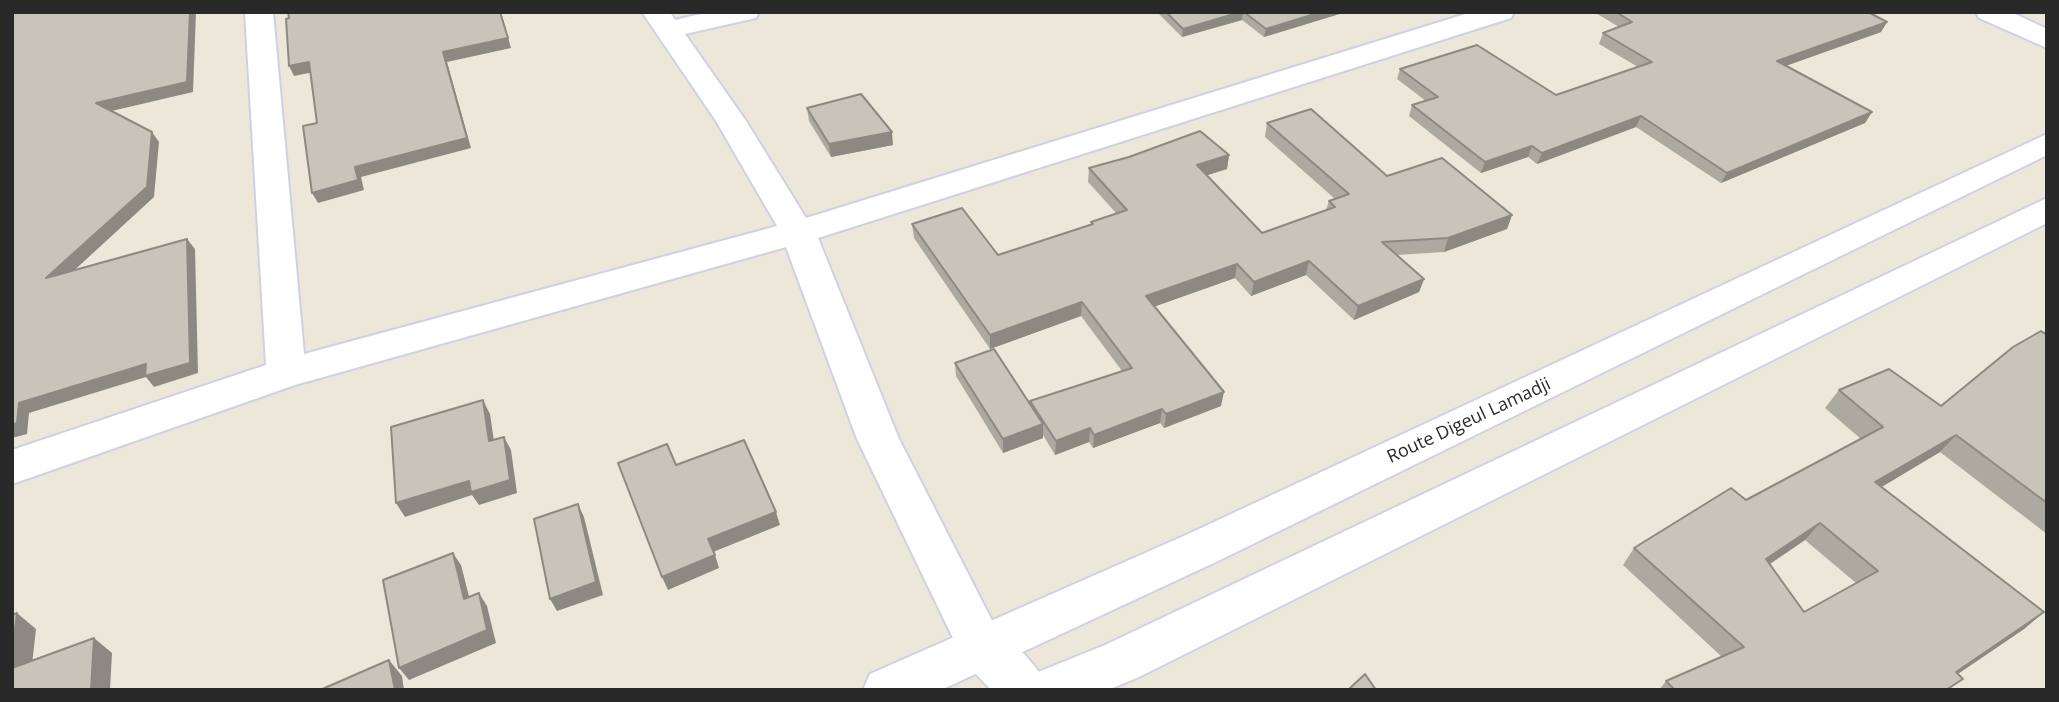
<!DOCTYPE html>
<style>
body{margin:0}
#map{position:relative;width:2059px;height:702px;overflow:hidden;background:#ede7da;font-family:"Open Sans",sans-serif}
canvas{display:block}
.frame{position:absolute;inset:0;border:14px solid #292929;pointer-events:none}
</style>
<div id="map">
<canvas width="2059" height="702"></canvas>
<div class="frame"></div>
</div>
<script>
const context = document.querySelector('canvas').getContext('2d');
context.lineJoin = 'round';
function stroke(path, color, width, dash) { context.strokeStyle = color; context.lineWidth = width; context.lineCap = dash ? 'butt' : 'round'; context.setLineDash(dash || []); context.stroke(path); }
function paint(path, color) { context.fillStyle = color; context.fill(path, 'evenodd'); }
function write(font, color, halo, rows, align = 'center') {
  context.font = font + ' "Open Sans",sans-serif'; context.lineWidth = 7; context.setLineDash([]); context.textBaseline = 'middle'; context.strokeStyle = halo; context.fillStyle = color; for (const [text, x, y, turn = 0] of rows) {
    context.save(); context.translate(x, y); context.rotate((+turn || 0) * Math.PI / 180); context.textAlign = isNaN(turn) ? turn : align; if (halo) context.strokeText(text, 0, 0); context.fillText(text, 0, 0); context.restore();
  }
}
const minor = new Path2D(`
 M245 12H273L304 354 777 226 716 121 642 12H670L675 20 709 12H759L756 18 685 34 746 121 806 218 1472 12H1514L1511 18 818 238 899 439 1005 646 998 661 981 668 964 661 857 439 786 247 295 385 12 484V450L266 365Z
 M1976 12H2011L2047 29V48L1979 18Z`);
const tertiary = new Path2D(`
 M981 624C1009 635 1037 663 1049 690H991L964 661 957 646 964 631Z`);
const secondary = new Path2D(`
 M2047 134V155L1218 561 941 690H863L870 674 1186 535Z
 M2047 198V223L1139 677 1108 690H1026L1033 674 1105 645Z`);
stroke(minor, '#cfd1e3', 4);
stroke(tertiary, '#cfd1e3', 4);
stroke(secondary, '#cfd1e3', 4);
paint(minor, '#fff');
paint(tertiary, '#fff');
paint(secondary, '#fff');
paint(new Path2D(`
 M1157 12H1346L1264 37 1242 20 1182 37Z
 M1594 12H1868L1887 22 1881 32 1786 66 1872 112 1865 123 1721 183 1636 127 1537 164 1528 157 1481 173 1409 116 1412 105 1426 101 1397 79 1400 69 1556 95 1638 67 1599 44 1603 33 1619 27Z
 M807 108 893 145 831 157 809 121Z
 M1267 123 1387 176 1512 215 1507 229 1444 252 1397 255 1424 279 1419 292 1354 320 1306 275 1251 296 1235 278 1155 306 1221 406 1164 428 1160 423 1093 448 1089 442 1055 455 1043 435V438L1003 453 956 376 955 363 1030 404V401L1122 371 1081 316 990 349 914 238 912 224 998 255 1091 225V222L1117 214 1088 182 1089 168 1229 155 1227 169 1207 175 1262 233 1326 210 1329 201 1335 199 1265 137Z
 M2047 335V534L1940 452 1881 487 2044 612 2024 629 1958 674 1950 690H1659L1666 681 1722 657 1623 565 1634 548 1746 500 1861 439 1825 408 1839 390 1941 406ZM1805 540 1856 583 1804 612 1770 564Z`), '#aca9a0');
paint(new Path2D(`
 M190 12H196L193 92 103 113 96 103Z
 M501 12 511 48 447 62 471 148 361 177 364 190 318 203 312 193 355 167 443 52Z
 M1243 12 1242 20 1182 37 1183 29Z
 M1321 12H1346L1264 37 1266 29Z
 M1887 22 1881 32 1771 71 1777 61Z
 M309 62 314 72 294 76 289 66Z
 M1872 112 1865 123 1721 183 1727 173Z
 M1641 116 1636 127 1537 164 1542 153Z
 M152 132 159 142 154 197 55 288 46 278Z
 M892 132 893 145 831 157 829 144Z
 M1532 146 1528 157 1481 173 1485 162Z
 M1229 155 1227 169 1195 179 1197 165Z
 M1512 215 1507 229 1444 252 1448 238Z
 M187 239 195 249 198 373 154 387 146 377 29 413 27 434 12 438V425L19 403 146 364Z
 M1309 261 1306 275 1251 296 1254 282Z
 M1237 264 1235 278 1145 310 1146 296Z
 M1424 279 1419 292 1354 320 1358 306Z
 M1082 302 1081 316 990 349V335Z
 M1224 392 1221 406 1164 428 1166 414Z
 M483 400 490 414 496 455 489 441Z
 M1162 409 1160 423 1093 448 1094 435Z
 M1043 424V438L1003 453V439Z
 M1090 428 1089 442 1055 455 1056 441Z
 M1956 435 1940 452 1860 500 1875 482Z
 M504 437 511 450 517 493 479 505 472 495 405 517 396 503Z
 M578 504 584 517 603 595 557 611 550 599Z
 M776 512 780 525 713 552 708 539Z
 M1820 523 1805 540 1752 576 1766 559Z
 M453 553 461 565 473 612 464 599Z
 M715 555 719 568 668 590 662 577Z
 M479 593 487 606 496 643 409 680 399 668Z
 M2044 612 2024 629 1937 688 1956 672Z
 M17 613 36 629 30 683 12 670V653Z
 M94 638 112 653 110 690H91Z
 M389 660 402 676 404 690H395Z`), '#8c8982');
const building = new Path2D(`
 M12 12H190L187 82 96 103 152 132 147 187 46 278 187 239 190 363 145 376 146 364 19 403 17 423 12 425Z
 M288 12H500L508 38 443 52 467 138 355 167 358 180 312 193 303 126 317 123 309 62 289 66 286 19 289 18Z
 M1166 12H1241L1183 29Z
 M1244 12H1321L1266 29Z
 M1616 12H1868L1887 22 1777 61 1872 112 1727 173 1641 116 1542 153 1532 146 1485 162 1412 105 1438 97 1400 69 1477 45 1556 95 1652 62 1603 33 1632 22Z
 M861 94 892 132 829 144 807 108Z
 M1311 109 1387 176 1442 158 1512 215 1448 238 1382 242 1424 279 1358 306 1309 261 1254 282 1237 264 1146 296 1224 392 1166 414 1162 409 1094 435 1090 428 1056 441 1030 401 1132 368 1082 302 990 335 912 224 962 208 998 255 1093 224 1091 222 1127 210 1089 168 1129 157 1200 131 1229 155 1197 165 1262 233 1335 207 1329 201 1349 194 1267 123Z
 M2041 331 2047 335V503L1956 435 1875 482 2044 612 1956 672 1963 679 1946 690H1675L1666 681 1744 647 1634 548 1731 488 1746 500 1883 427 1839 390 1889 369 1941 406 2013 347ZM1820 523 1878 571 1804 612 1766 559Z
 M994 349 1043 424 1003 439 955 363Z
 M483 400 489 441 504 437 510 480 471 492 469 481 396 503 391 427Z
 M744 440 776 512 708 539 715 555 662 577 618 463 667 444 676 465Z
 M578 504 596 582 550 599 534 519Z
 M453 553 464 599 479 593 487 630 399 668 383 580Z
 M17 613 12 653V615Z
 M94 638 91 690H12V668Z
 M389 660 395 690H320Z
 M1365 674 1376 690H1348Z`);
paint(building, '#c8c4ba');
stroke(building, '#8c8982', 2);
write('18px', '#292929', '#fff', [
 ["Route Digeul Lamadji",1469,421,-25]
]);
</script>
